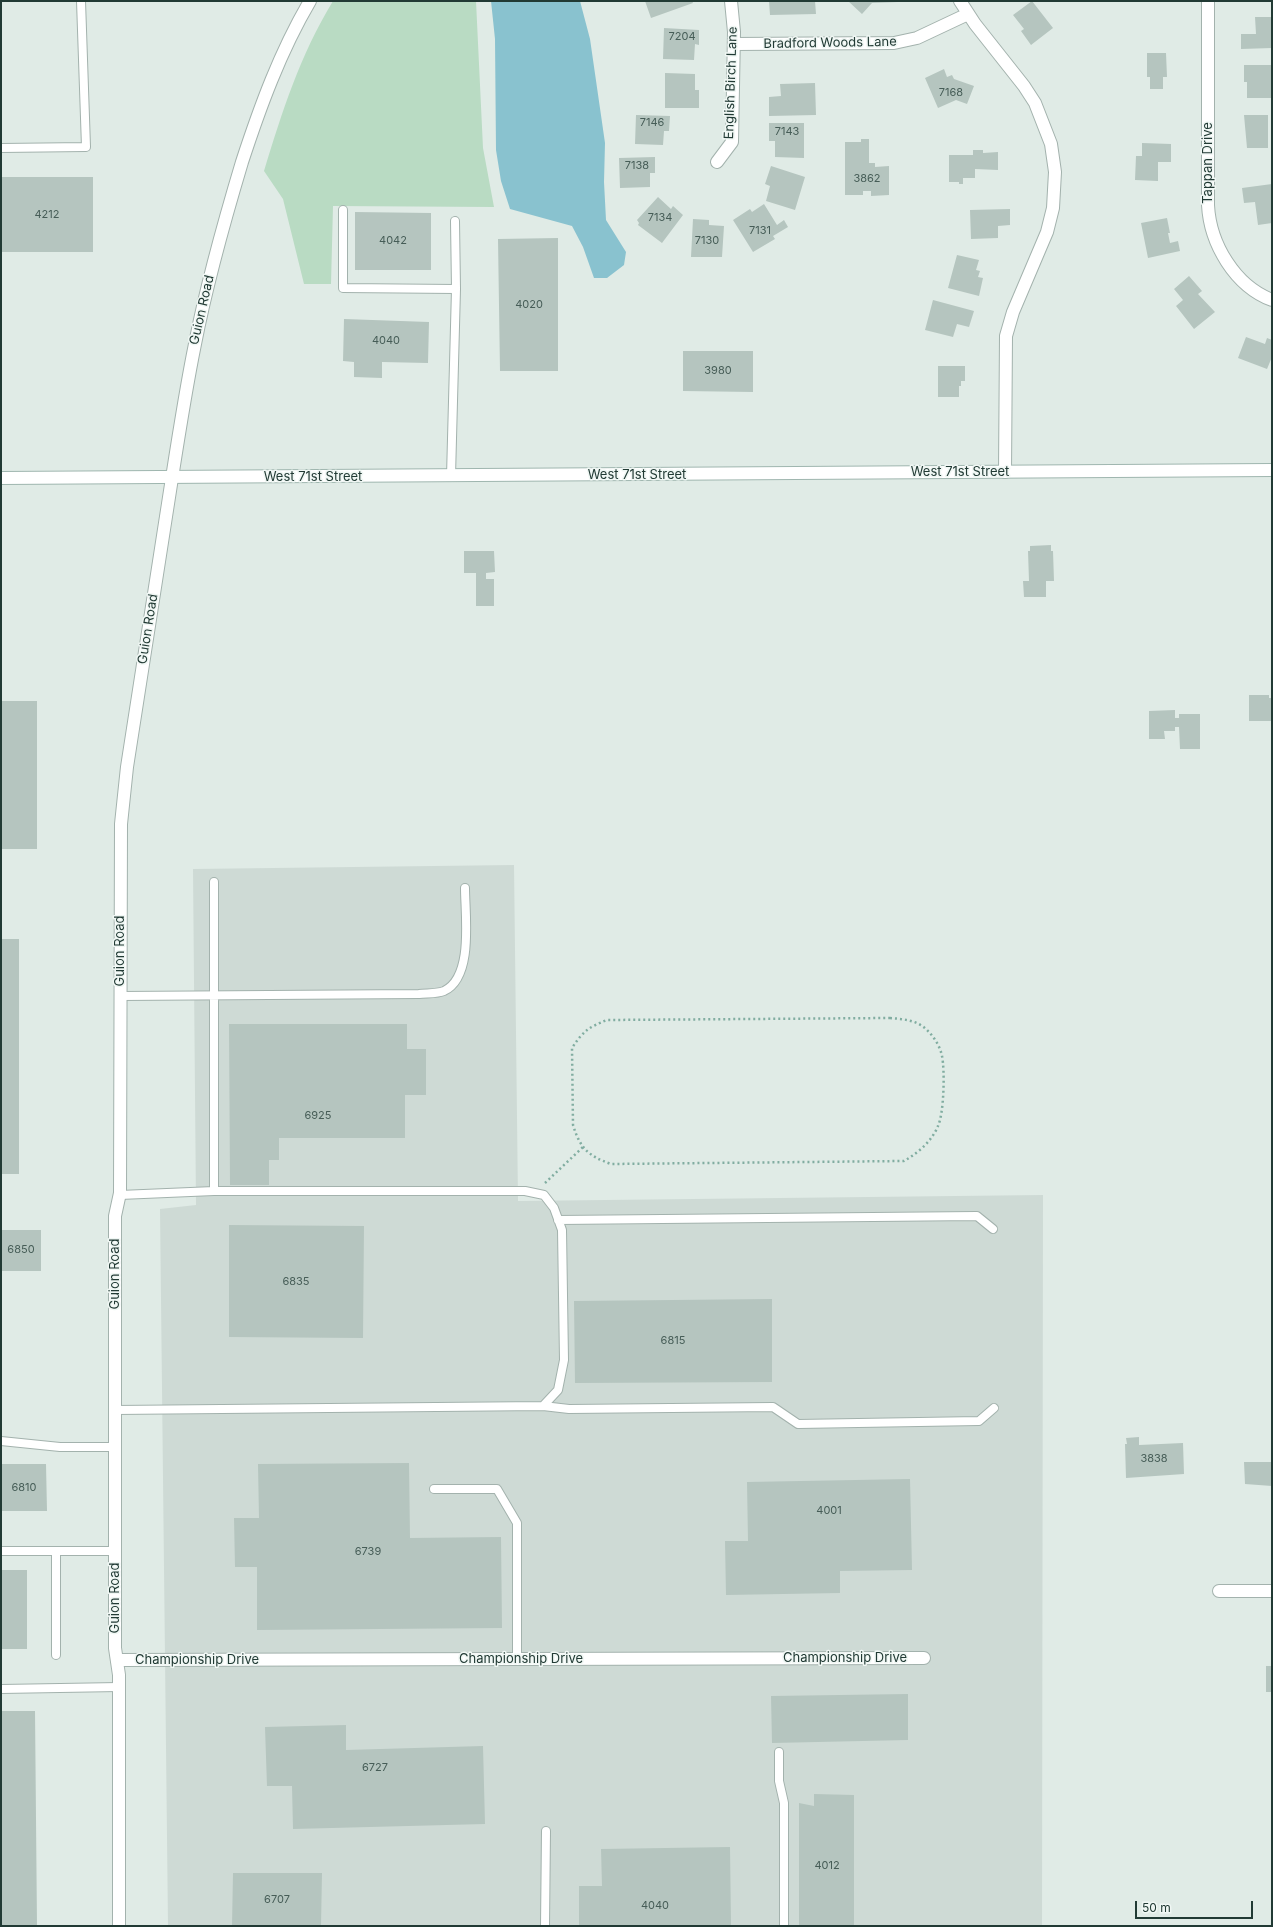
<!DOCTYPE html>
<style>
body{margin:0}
#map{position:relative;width:1273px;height:1927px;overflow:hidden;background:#e0ebe6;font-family:Inter,sans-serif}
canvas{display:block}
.frame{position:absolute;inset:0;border:2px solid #213a34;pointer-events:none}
.scale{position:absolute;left:1135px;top:1901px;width:118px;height:18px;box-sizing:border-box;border:2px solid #213a34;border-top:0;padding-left:5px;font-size:12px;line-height:14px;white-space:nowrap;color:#213a34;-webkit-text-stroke:3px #f0f7f4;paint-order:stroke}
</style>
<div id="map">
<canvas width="1273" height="1927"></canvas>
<div class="frame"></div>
<div class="scale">50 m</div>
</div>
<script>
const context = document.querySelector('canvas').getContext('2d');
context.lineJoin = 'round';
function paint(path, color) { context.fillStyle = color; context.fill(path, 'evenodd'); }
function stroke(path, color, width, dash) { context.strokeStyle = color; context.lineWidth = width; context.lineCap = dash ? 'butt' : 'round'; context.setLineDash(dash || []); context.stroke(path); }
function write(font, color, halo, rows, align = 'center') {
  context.font = font + ' Inter,sans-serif'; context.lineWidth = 3; context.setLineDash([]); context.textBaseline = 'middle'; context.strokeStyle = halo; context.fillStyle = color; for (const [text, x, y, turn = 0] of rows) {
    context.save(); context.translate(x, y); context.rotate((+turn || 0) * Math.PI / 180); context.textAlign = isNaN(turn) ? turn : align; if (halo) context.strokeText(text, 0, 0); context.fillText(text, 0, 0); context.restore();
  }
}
paint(new Path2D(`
 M514 865 518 1201 1043 1195 1042 1926H168L160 1209 196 1205 193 869Z`), '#cedad5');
paint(new Path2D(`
 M333 1H476L483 148 494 207 333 206 331 284H304L283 199 264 171C282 112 300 55 333 1Z`), '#b9dbc3');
paint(new Path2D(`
 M491 1H580L590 39 605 143 604 182 606 220 626 252 624 265 607 278H594L583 247 572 226 510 209 501 181 496 150 495 39Z`), '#89c2cf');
paint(new Path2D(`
 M645 1H692L693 3 651 18Z
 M769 1H815L816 14 770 15Z
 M848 1H898V2L872 3 862 14Z
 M1032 1 1053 28 1031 45 1021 31 1024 29 1013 15Z
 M1255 17H1272V48L1241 49V34H1256Z
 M664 28 699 30V45L695 44 694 60 663 59Z
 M1147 53H1166L1167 77H1163V89H1150V77H1147Z
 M1244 65H1272V98H1247V82H1244Z
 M944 69 947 77 952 75 954 79 974 86 967 104 956 100 938 108 925 78Z
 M665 73 695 74V90H699V108H665Z
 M815 83 816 115 769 116V97L781 96 780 84Z
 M636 115 670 116 669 131H664L663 145 635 144Z
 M1244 115H1268V148H1247Z
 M769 123H804V158L775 157V141H769Z
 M861 139H869V163H875V167L889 166V195L871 196V191H863V195H845V142H861Z
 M1142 143 1171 144V162H1158V181L1135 180 1136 156H1142Z
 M973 150H983V153L998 152V170L975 169V178H963V184H959V182H949V155H973Z
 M655 157V173H650V187L620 188 619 158Z
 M771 166 805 177 795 210 766 201 770 186 765 184Z
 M1 177H93V252H1Z
 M1272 184V223L1258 225 1255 202 1244 203 1242 188Z
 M658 197 671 209 673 206 683 215 662 243 638 225 639 223 637 220Z
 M764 204 777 225 784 220 788 227 773 236 775 239 753 252 733 220 750 209 752 212Z
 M1010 209V225L998 226V238L971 239 970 210Z
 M355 212 431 213V270H355Z
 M1167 218 1170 233H1168L1170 243 1178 241 1180 251 1148 258 1141 223Z
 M693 219 709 220V225L724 226 722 257H691Z
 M558 238V371H500L498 239Z
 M957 255 979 260 976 270 980 271 978 277 983 278 979 296 948 288Z
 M1189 276 1202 291 1198 294 1215 312 1194 329 1176 306 1183 300 1174 289Z
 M933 300 974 311 969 327 957 324 953 337 925 330Z
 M344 319 429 322 428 363 382 362V378L354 377V362L343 361Z
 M1246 337 1265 344 1267 338 1272 340V357L1267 369 1238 358Z
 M683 351H753V392L683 391Z
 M938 366H965V381H961V386H959V397H938Z
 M1051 545V551H1053L1054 581H1046V597H1024L1023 581H1029L1028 551H1030V546Z
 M464 551H494L495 572 486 573V579H494V606H476V573H464Z
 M1249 695H1269V698H1272V721H1249Z
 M1 701H37V849H1Z
 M1175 710V718H1179V714H1200V749H1180L1179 727H1175V731H1164L1165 739H1149V711Z
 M1 939H19V1174H1Z
 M229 1024H407V1049H426V1095H405V1138H279V1160H269V1185H230Z
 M229 1225 364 1226 363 1338 229 1337Z
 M1 1230H41V1271H1Z
 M772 1299V1382L575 1383 574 1301Z
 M1139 1437V1445L1183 1443 1184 1474 1126 1478 1125 1444H1127L1126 1438Z
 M1244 1462H1272V1486L1245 1484Z
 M409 1463 410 1538 501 1537 502 1628 257 1630V1567H235L234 1518H259L258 1464Z
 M1 1464H46L47 1511H1Z
 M910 1479 912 1570 840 1571V1593L726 1595 725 1541H748L747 1482Z
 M1 1570H27V1649H1Z
 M1266 1666H1272V1692H1266Z
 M908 1694V1740L772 1743 771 1696Z
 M1 1711H35L37 1926H1Z
 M346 1725V1750L483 1746 485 1824 293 1829 292 1786H267L265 1727Z
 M814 1794 854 1795V1926H799V1803L814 1806Z
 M730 1847 731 1926H579V1886H602L601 1849Z
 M233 1873H322L321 1926H232Z`), '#b5c5bf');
const service = new Path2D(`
 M1 148 86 147 81 1
 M343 210V288L456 289
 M451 476 456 289 455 221
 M120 996 419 994C426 993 437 994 444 991 474 977 465 915 465 888
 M120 1195 214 1191V882
 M558 1220 977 1216 993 1229
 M543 1406 569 1409 773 1407 798 1424 979 1421 994 1408
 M115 1410 543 1406 558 1390 564 1360 562 1230 554 1208 544 1195 525 1191H214
 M1 1441 60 1447H115
 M434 1489H497L517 1523V1659
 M1 1551H115
 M56 1551V1655
 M1 1689 119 1687
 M779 1752V1781L784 1803V1926
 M545 1926 546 1831`);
const minor = new Path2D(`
 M960 1 975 24 1024 86 1035 103 1051 144 1055 172 1053 208 1047 232 1013 312 1006 336 1005 472
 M1208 1V205C1210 244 1235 286 1272 300
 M734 44 894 43 917 38 968 14
 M717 162 732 142 734 32 731 1
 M172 478C179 433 186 388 195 344 207 282 224 222 242 162 260 107 280 52 310 1
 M1219 1591H1272
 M117 1660 924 1658`);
const tertiary = new Path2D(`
 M119 1926V1675L115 1648V1216L120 1193 121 824 127 767 172 478`);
const secondary = new Path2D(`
 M1 478 1272 470`);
stroke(service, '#a3b2ad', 10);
stroke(minor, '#a3b2ad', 14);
stroke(tertiary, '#a3b2ad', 14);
stroke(secondary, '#9fb6af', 14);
stroke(new Path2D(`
 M890 1018C903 1019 917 1020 927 1030 934 1037 940 1046 942 1056 945 1071 944 1113 938 1126 932 1141 918 1153 904 1161L611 1164C588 1156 580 1148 573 1125L572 1048C583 1031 589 1027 607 1020Z
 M545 1183 583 1147`), '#81ada1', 2.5, [2, 3]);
stroke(service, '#fff', 8);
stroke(minor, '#fff', 12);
stroke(tertiary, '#fff', 12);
stroke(secondary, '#fff', 12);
write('11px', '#465d57', null, [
 ["7204",682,37],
 ["7168",951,93],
 ["7146",652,123],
 ["7143",787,132],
 ["7138",637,166],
 ["3862",867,179],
 ["4212",47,215],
 ["7134",660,218],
 ["7131",760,231],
 ["4042",393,241],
 ["7130",707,241],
 ["4020",529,305],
 ["4040",386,341],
 ["3980",718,371],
 ["6925",318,1116],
 ["6850",21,1250],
 ["6835",296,1282],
 ["6815",673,1341],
 ["3838",1154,1459],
 ["6810",24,1488],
 ["4001",829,1511],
 ["6739",368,1552],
 ["6727",375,1768],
 ["4012",827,1866],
 ["6707",277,1900],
 ["4040",655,1906]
]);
write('13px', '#213a34', '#f0f7f4', [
 ["Bradford Woods Lane",830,43,-1],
 ["English Birch Lane",731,83,-88],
 ["Tappan Drive",1208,163,-90],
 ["Guion Road",202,310,-77],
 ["West 71st Street",960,472],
 ["West 71st Street",637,475],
 ["West 71st Street",313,477],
 ["Guion Road",148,629,-81],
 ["Guion Road",120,951,-90],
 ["Guion Road",115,1274,-90],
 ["Guion Road",115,1598,-90],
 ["Championship Drive",845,1658],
 ["Championship Drive",521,1659],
 ["Championship Drive",197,1660]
]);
</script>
